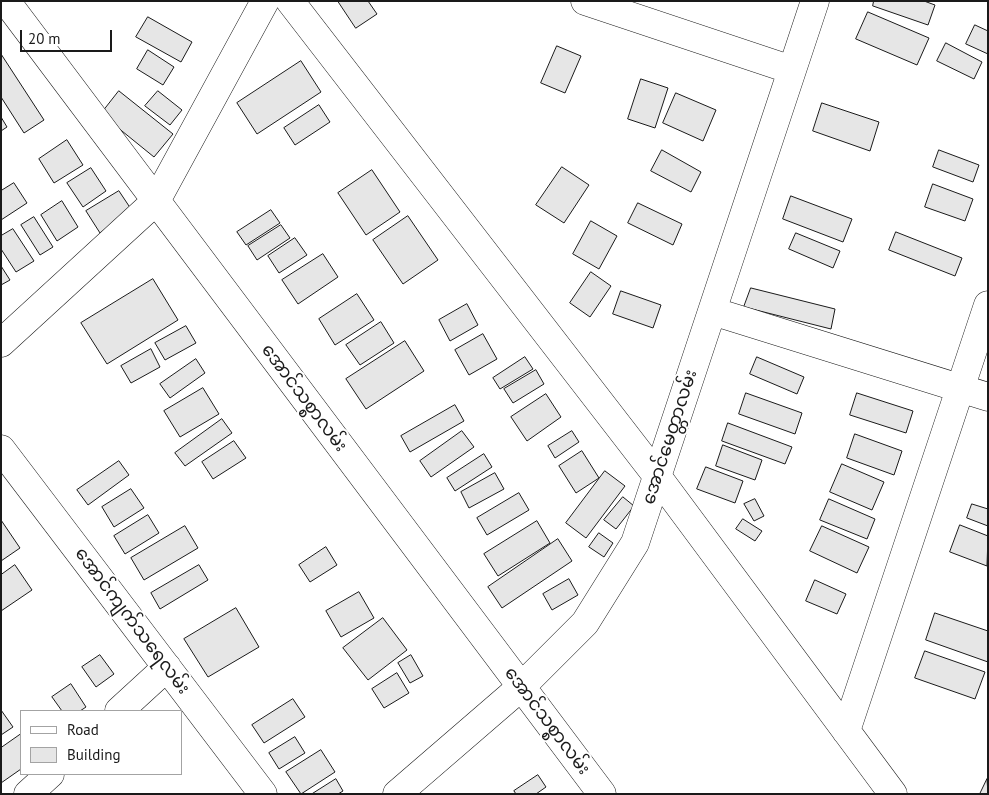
<!DOCTYPE html>
<meta charset="utf-8">
<style>
body{margin:0}
#map{position:relative;width:989px;height:795px;overflow:hidden;background:#fff;font-family:"PT Sans",sans-serif}
canvas{display:block}
.frame{position:absolute;inset:0;border:2px solid #1a1a1a;pointer-events:none}
.legend{position:absolute;left:20px;top:710px;width:162px;height:65px;box-sizing:border-box;background:#fff;border:1px solid #a3a3a3;margin:0;padding:6px 9px;list-style:none;font-size:15px;color:#1a1a1a}
.legend li{display:flex;align-items:center;gap:10px;height:25px}
.legend b{width:25px;border:1px solid #a3a3a3}
.scale{position:absolute;left:20px;top:30px;width:92px;height:22px;box-sizing:border-box;border:2px solid #1a1a1a;border-top:0;padding-left:6px;font-size:15px;line-height:18px;white-space:nowrap;color:#1a1a1a;-webkit-text-stroke:4px #fff;paint-order:stroke}
</style>
<div id="map">
<canvas width="989" height="795"></canvas>
<div class="frame"></div>
<ul class="legend">
<li><b style="height:6px;background:#fff"></b>Road</li>
<li><b style="height:14px;background:#e6e6e6"></b>Building</li>
</ul>
<div class="scale">20 m</div>
</div>
<script>
const context = document.querySelector('canvas').getContext('2d');
context.lineJoin = 'round';
function paint(path, color) { context.fillStyle = color; context.fill(path, 'evenodd'); }
function stroke(path, color, width, dash) { context.strokeStyle = color; context.lineWidth = width; context.lineCap = dash ? 'butt' : 'round'; context.setLineDash(dash || []); context.stroke(path); }
function write(font, color, halo, rows, align = 'center') {
  context.font = font + ' "PT Sans","Noto Sans Myanmar",sans-serif'; context.lineWidth = 4; context.setLineDash([]); context.textBaseline = 'middle'; context.strokeStyle = halo; context.fillStyle = color; for (const [text, x, y, turn = 0] of rows) {
    context.save(); context.translate(x, y); context.rotate((+turn || 0) * Math.PI / 180); context.textAlign = isNaN(turn) ? turn : align; if (halo) context.strokeText(text, 0, 0); context.fillText(text, 0, 0); context.restore();
  }
}
const building = new Path2D(`
 M338 1H368L377 14 356 28Z
 M874 1H924L935 5 928 25 873 6Z
 M868 12 929 38 917 65 856 39Z
 M148 17 192 42 181 62 136 37Z
 M975 25 988 31V54L966 44Z
 M946 43 982 62 974 79 937 61Z
 M557 46 581 56 565 93 541 83Z
 M148 50 174 67 163 85 137 69Z
 M1 54 44 120 24 133 1 97Z
 M301 61 321 92 257 134 237 103Z
 M641 79 668 88 655 128 628 119Z
 M119 91 173 134 154 157 101 114Z
 M158 91 182 110 170 125 145 106Z
 M676 93 716 110 703 141 663 123Z
 M822 103 879 122 870 151 813 131Z
 M319 105 330 122 295 145 284 128Z
 M1 117 7 127 1 131Z
 M67 140 83 165 54 183 39 159Z
 M662 150 701 172 691 192 651 171Z
 M939 150 979 165 973 182 933 167Z
 M562 167 589 185 564 223 536 205Z
 M91 168 106 191 83 207 67 183Z
 M372 170 400 212 366 235 338 193Z
 M14 183 27 203 1 220V191Z
 M933 184 973 199 965 221 925 207Z
 M119 191 133 212 100 233 86 211Z
 M791 196 852 219 843 242 783 219Z
 M62 201 78 227 57 241 41 215Z
 M638 203 682 224 673 245 628 223Z
 M271 210 280 223 246 245 237 232Z
 M408 216 438 260 403 284 373 240Z
 M34 217 53 247 40 255 21 225Z
 M591 221 617 236 599 269 573 254Z
 M281 225 290 238 257 260 248 246Z
 M13 229 34 261 16 272 1 249V236Z
 M896 232 962 258 955 276 889 250Z
 M796 233 840 251 833 268 789 249Z
 M295 238 307 255 279 273 268 256Z
 M323 254 338 277 298 304 282 280Z
 M1 266 10 280 1 285Z
 M591 272 611 286 590 317 570 303Z
 M153 279 178 320 107 364 81 323Z
 M751 288 835 309 831 329 744 307Z
 M621 291 661 305 653 328 613 314Z
 M357 294 374 320 335 345 319 319Z
 M467 304 478 325 450 341 439 320Z
 M381 322 394 343 360 365 346 345Z
 M186 326 196 343 165 360 155 343Z
 M483 334 497 359 469 375 455 350Z
 M405 341 424 371 366 409 346 379Z
 M151 349 160 367 131 383 121 366Z
 M525 357 533 369 500 389 493 378Z
 M757 357 804 377 797 394 750 374Z
 M196 359 205 373 170 398 160 384Z
 M536 370 544 384 513 403 504 389Z
 M203 388 219 414 180 437 164 411Z
 M746 393 802 413 795 434 739 414Z
 M857 393 913 411 906 433 850 415Z
 M546 394 561 417 527 441 511 417Z
 M455 405 464 421 410 452 401 436Z
 M222 419 232 433 185 466 175 453Z
 M728 423 792 447 785 464 722 441Z
 M462 431 474 447 431 477 420 461Z
 M572 431 579 442 555 458 548 446Z
 M855 434 902 451 894 475 847 458Z
 M234 441 246 458 213 479 202 462Z
 M723 445 762 460 755 480 716 466Z
 M582 451 599 478 576 493 559 466Z
 M484 454 492 467 455 491 447 478Z
 M119 461 129 475 88 505 77 490Z
 M842 464 884 482 872 510 830 492Z
 M706 467 743 481 735 503 697 489Z
 M605 471 625 486 586 538 566 523Z
 M495 473 504 489 469 508 461 492Z
 M131 489 144 508 114 527 102 507Z
 M519 493 529 510 487 535 477 518Z
 M623 497 634 506 616 529 604 520Z
 M755 499 764 516 754 521 744 504Z
 M829 499 875 519 867 539 820 520Z
 M972 504 988 509V526L967 518Z
 M148 515 159 533 125 554 114 536Z
 M743 519 762 531 755 541 736 529Z
 M1 520 20 548 1 561Z
 M537 521 550 543 498 576 484 554Z
 M960 525 988 536 987 566 950 552Z
 M185 526 198 548 144 580 131 558Z
 M822 526 869 547 857 573 810 551Z
 M599 533 613 543 604 557 589 547Z
 M558 539 572 561 502 608 488 587Z
 M326 547 337 565 310 582 299 565Z
 M15 565 32 590 1 611V575Z
 M199 565 208 580 160 609 151 593Z
 M569 579 578 595 552 610 543 594Z
 M815 580 846 594 837 614 806 601Z
 M359 592 374 618 341 637 326 611Z
 M236 608 259 647 208 677 184 639Z
 M935 613 988 631V662L926 640Z
 M383 618 407 650 368 680 343 648Z
 M925 651 985 672 975 699 915 678Z
 M100 655 114 674 96 687 82 667Z
 M411 655 423 676 410 683 398 663Z
 M397 673 409 693 384 708 372 689Z
 M71 684 86 707 80 711H62L52 697Z
 M293 699 305 717 264 743 252 725Z
 M1 710 13 727 1 735Z
 M21 734V769L1 783V748Z
 M295 737 305 753 279 769 269 753Z
 M321 750 335 772 301 794 286 772Z
 M538 775 546 787 536 794H516L514 791Z
 M336 779 343 791 338 794H312Z
 M987 779 988 794H980Z`);
paint(building, '#e6e6e6');
stroke(building, '#1a1a1a', 1);
const minor = new Path2D(`
 M6 1 602 794
 M290 1 657 476 893 794
 M585 1 792 70
 M712 311 988 397
 M1 343 156 201 265 1
 M1 449 263 794
 M119 711 167 667
 M846 731 988 305
 M28 794 50 774
 M397 794 521 687 585 623 635 543 815 1`);
stroke(minor, '#1a1a1a', 29);
stroke(minor, '#fff', 28);
write('18px', '#1a1a1a', '#fff', [
 ["အောင်သစ္စာလမ်း",304,398,53],
 ["အောင်မေတ္တာလမ်း",670,437,-72],
 ["အောင်ကျက်သရေလမ်း",132,621,53],
 ["အောင်သစ္စာလမ်း",547,721,53]
]);
</script>
